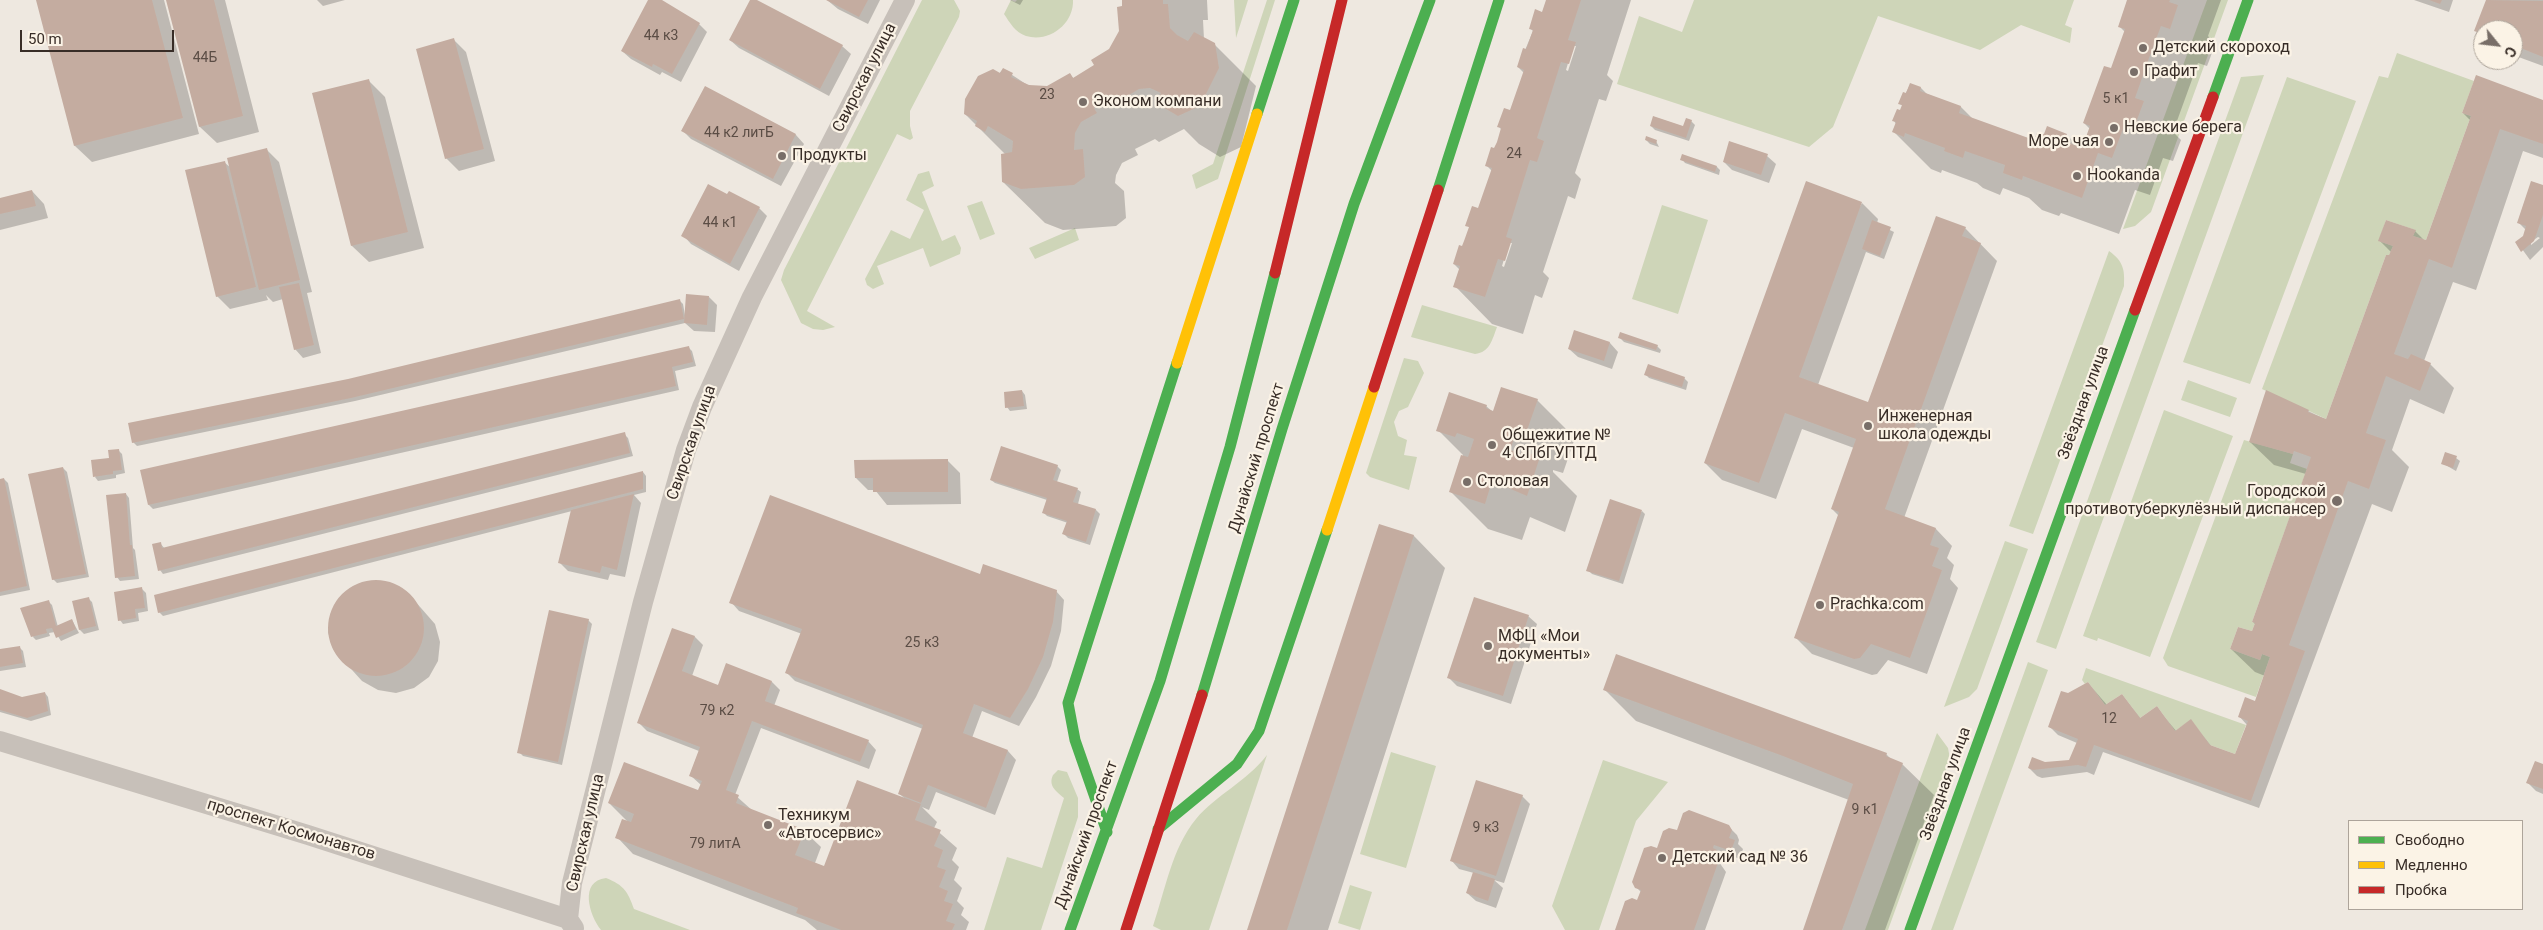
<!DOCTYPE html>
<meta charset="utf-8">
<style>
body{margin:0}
#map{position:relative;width:2543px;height:930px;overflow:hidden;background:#eee8e0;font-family:Roboto,sans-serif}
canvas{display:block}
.legend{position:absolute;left:2348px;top:820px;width:175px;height:90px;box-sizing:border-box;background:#fbf3e6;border:1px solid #ada49a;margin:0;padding:6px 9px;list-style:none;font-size:15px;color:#382d27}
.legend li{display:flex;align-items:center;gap:10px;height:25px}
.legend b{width:25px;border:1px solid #ada49a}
.north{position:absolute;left:2473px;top:20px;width:50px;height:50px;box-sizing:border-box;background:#fbf3e6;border:1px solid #ada49a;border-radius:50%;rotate:119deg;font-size:14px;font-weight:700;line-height:20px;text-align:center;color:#382d27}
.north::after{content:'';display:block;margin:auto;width:18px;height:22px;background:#786e68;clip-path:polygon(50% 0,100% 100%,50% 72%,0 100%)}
.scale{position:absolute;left:20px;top:30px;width:154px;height:22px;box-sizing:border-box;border:2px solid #382d27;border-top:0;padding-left:6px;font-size:15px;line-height:18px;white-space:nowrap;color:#382d27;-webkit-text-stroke:4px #fbf3e6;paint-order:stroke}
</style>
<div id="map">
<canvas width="2543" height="930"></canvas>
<ul class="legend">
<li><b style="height:6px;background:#4caf50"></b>Свободно</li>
<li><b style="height:6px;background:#ffc107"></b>Медленно</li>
<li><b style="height:6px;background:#c62828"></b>Пробка</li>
</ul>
<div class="north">С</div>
<div class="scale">50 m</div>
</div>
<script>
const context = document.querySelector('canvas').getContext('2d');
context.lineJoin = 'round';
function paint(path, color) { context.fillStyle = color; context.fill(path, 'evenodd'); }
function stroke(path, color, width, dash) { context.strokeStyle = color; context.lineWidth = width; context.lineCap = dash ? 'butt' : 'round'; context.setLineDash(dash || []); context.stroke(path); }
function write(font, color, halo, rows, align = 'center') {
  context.font = font + ' Roboto,sans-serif'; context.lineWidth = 4.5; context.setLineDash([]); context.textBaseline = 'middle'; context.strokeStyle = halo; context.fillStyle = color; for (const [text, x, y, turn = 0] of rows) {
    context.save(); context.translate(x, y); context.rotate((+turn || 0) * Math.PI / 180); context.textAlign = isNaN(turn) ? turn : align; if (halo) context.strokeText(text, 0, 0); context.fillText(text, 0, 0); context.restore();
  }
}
paint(new Path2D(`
 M922 0H954L960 11 959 17 910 111V126L913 138 910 140 897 134 807 311 835 327 823 330 813 329 801 323 781 280 784 270Z
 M1011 0 1015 2 1017 0H1073C1074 24 1049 43 1026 36 1015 32 1010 23 1004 14Z
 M1234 0H1248L1236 38Z
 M1267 0H1275L1218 179 1196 189 1192 175 1213 164Z
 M1694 0H2074L2065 25 2072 28 2070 43 2021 25 1980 50 1878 16 1833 127 1809 147 1617 84 1639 16 1682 32Z
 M2207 0H2228L2151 212 2135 226 2123 229Z
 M2397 53 2474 81 2462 113 2471 116 2426 240 2413 236 2415 230 2386 220 2379 241 2393 246 2389 255H2386L2326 419 2262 389 2379 76 2388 78Z
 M2264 75 2056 649 2036 642 2241 77Z
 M2287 77 2356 101 2250 384 2183 362Z
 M929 171 934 186 922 192 942 241 955 235 961 248 960 254 930 267 923 248 877 266 884 284 873 289 867 285 865 279 891 230 910 239 924 210 906 200 918 174Z
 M982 201 995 234 980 240 967 206Z
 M1662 205 1708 220 1678 314 1632 299Z
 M1075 228 1079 240 1035 259 1029 248Z
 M2109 251C2123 261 2125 269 2124 286L2033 534 2009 526Z
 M1422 305 1497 327C1492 340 1490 352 1475 354L1411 337Z
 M1404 358 1418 361 1424 373 1408 407 1399 411 1394 422 1398 436 1407 440 1404 455 1417 457 1409 490 1370 477 1366 473Z
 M2188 380 2237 398 2230 417 2181 400Z
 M2164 410 2233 436 2150 657 2098 638 2097 641 2083 636Z
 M2244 440 2293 454 2290 463 2307 469 2252 622 2255 623 2252 631 2238 627 2230 649 2260 660 2262 654 2270 657 2256 697 2168 666 2163 658Z
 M2005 541 2028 549 1977 689 1969 697 1944 707Z
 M2028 662 2048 670 1953 930H1931Z
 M2086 668 2246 725 2235 754 2210 745 2191 720 2175 731 2157 706 2140 718 2122 694 2105 705 2088 682 2085 684 2082 680Z
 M1937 733 1948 748 1950 759 1888 930H1865Z
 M1391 752 1436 766 1406 868 1360 854Z
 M1267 755 1209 930H1161L1153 926C1165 891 1172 848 1196 819 1216 795 1246 782 1267 755Z
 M1603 760 1668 782 1636 821 1599 930H1565L1552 906Z
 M1058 770 1067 772 1078 798V817L1041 930H984L1007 857 1042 868 1064 798C1056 791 1048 786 1053 775Z
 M606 878C624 885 628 892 634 909L690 930H601C589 915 579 881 606 878Z
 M1350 885 1372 892 1360 930 1338 923Z`), '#ced5b8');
paint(new Path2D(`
 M37 0H164L199 134 92 162 75 146Z
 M168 0H225L259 132 217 143 200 127Z
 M317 0H345L323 6Z
 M649 0H659L699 24 707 32 681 82 662 72 660 75 631 59 622 51Z
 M751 0 842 46 851 54 829 96 739 48 730 40Z
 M827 0H880L868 24 838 9Z
 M1010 0H1023L1020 5Z
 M1123 0H1207L1208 20H1203L1204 39 1214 44 1256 86 1241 147 1220 157 1199 144 1184 129 1159 142 1155 139 1135 149 1138 155 1122 163 1116 175 1115 183 1124 191 1126 218 1116 226 1063 230 1045 223 1003 182 1006 155 965 114 1003 69 1029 86 1047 87 1070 74 1074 79 1095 65 1110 50 1120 31Z
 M1547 0H1631L1607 75 1613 81 1606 101 1599 99 1575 173 1581 179 1575 199 1568 196 1543 272 1549 278 1542 298 1535 295 1523 334 1492 324 1455 286 1460 270 1454 264 1463 247 1470 228 1467 225 1479 210 1492 171 1486 165 1495 149 1502 130 1499 127 1511 111 1524 73 1518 67 1533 31 1530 28 1543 13ZM1573 46H1576L1568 71 1566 70ZM1509 243H1512L1504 267 1502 266Z
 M2129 0H2221L2208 36 2215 44 2209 61 2207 66 2198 63 2173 132 2181 140 2173 161 2163 158 2150 195 2135 190 2119 234 2061 213 2059 216 2042 210 2029 198 2003 188 2000 195 1983 188 1977 183 1942 170 1941 173 1931 169 1894 132 1896 124 1894 121 1903 106 1900 104 1910 85 1921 88 1927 94 1961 107 1973 119 2035 142 2066 135 2083 149 2090 129 2084 123 2111 70 2125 32 2119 26Z
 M2414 0H2453L2449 12Z
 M2487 0H2543V66L2513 55V30H2483V37L2476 30Z
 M454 40 466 52 495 161 459 171 446 158Z
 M368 80 385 97 424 248 369 262 352 246 314 94Z
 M705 88 796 135 804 144 781 186 691 139 683 131Z
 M2543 101V158L2523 151 2476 290 2453 282 2424 361 2430 364 2454 388 2444 414 2410 399 2392 450 2409 467 2392 512 2372 504 2259 808 2103 752 2094 775 2087 772 2042 778 2037 776 2029 768 2045 763 2070 761 2077 743 2058 735 2050 727 2068 695 2088 683 2107 705 2122 695 2141 719 2157 708 2177 732 2191 721 2212 747 2236 755 2247 725 2239 716 2255 702 2265 676 2255 672 2231 649 2253 633 2256 625 2253 622 2306 474 2274 465 2250 442 2308 411 2327 420 2392 253 2380 241 2415 231 2426 242 2470 120 2463 113Z
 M1691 121 1695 125 1689 141 1655 130 1651 126 1684 128Z
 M1646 140 1656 141 1659 147 1650 144Z
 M267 150 279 162 312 292 307 293 321 353 303 358 295 349 283 299 273 302 266 295 268 300 230 309 217 296 224 162 231 168Z
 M1767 156 1776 164 1769 183 1732 170 1724 162Z
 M1682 159 1717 167 1720 170 1719 175 1685 163Z
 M2543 186V247L2530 260 2517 242 2524 237 2526 230 2519 223ZM2538 237 2540 238 2531 245V242Z
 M32 191 44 204 48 218 0 230V199Z
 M728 195 759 208 767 216 739 271 691 244 683 235Z
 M1862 203 1878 219 1877 224 1894 232 1884 259 1866 252 1818 385 1869 404 1965 228 1997 261 1904 518 1936 529 1952 546 1947 558 1954 565 1950 579 1958 588 1927 674 1888 660 1877 674 1872 675 1812 654 1795 637 1839 516 1832 509 1854 448 1802 429 1776 499 1722 480 1705 463Z
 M709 297 717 305 715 332 694 331 685 323 355 401 137 446 133 442 349 380 679 300 683 304 685 315Z
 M1575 331 1610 343 1618 352 1612 369 1578 357 1569 349Z
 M1620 338 1657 346 1661 350 1660 353 1624 342Z
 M689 348 692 351 696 366 675 371 679 390 153 509 149 505 142 471Z
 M1645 374 1684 378 1688 382 1686 390 1649 378Z
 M1022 391 1025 395 1027 409 1010 411 1007 407Z
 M1537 400 1575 438 1563 473 1553 470V472L1577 496 1565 532 1530 517 1522 540 1488 529 1451 492 1463 455 1438 430 1486 406 1493 412Z
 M624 434 628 438 633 456 163 574 160 570V543L165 549Z
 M118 450 122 454 125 473 116 475V478L98 481 95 477Z
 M2456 458 2460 461 2456 471 2442 463Z
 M948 461 960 473 961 504 887 505 875 490H868L856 478Z
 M1057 466 1061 470 1057 482 1077 489 1081 492 1078 504 1096 510 1100 514 1090 545 1068 538 1064 534 1068 523 1047 516 1043 512 1047 500 995 483 991 480Z
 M63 468 67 472 89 577 57 583 53 579Z
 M643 472 646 476V492L634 495 641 503 625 577 610 574 608 580 568 571 560 563 572 511 163 616 159 612Z
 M4 479 8 483 30 590 0 596V480Z
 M126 494 129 498 133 548 135 550 139 579 120 581 117 577Z
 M1642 511 1645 514 1623 584 1592 574 1588 570Z
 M1380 525 1414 536 1445 568 1328 930H1249Z
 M981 575 1056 591 1064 600 1061 631 1051 666 1036 697 1019 726 982 711 972 738 1008 751 1016 760 995 815 936 792 929 810 922 807 937 822 934 828 957 848 952 860 959 867 954 880 962 888 957 901 964 908 961 915 969 922 966 930H817L805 920 633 854 617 837 629 823 609 803 699 792 701 785 690 775 699 751 647 731 639 723 673 629 695 637 703 645 692 676 718 686 727 665 772 682 780 690 774 706 868 741 876 750 869 769 761 728 735 795 753 811 804 831 821 847 815 863 825 867 906 800 899 793 923 729 795 681 787 673 802 634 739 611 731 602Z
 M372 581 391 583 407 592 435 624 440 642 438 661 429 677 414 688 396 693 378 690 362 681 333 649 328 632 331 613 340 597 354 586Z
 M142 589 146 593 148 611 138 613 139 621 123 624 120 620Z
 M89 599 92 602 99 630 84 634 80 630 74 602Z
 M48 601 52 605 58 627 72 620 79 633 61 641 55 632 49 633 50 636 36 640 33 637Z
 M1528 616 1537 624 1511 704 1457 686 1449 678Z
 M588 620 592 624 562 765 523 756 519 752Z
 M19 647 23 651 26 667 0 671V650Z
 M0 690 22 698 45 693 48 697 51 715 31 721 0 712Z
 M1605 690 1886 754 1893 761 1902 764 1934 795 1885 930H1804L1849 800 1636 721Z
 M2543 765V794L2536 791 2528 783Z
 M1522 796 1530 804 1504 883 1494 880 1503 888 1496 908 1476 901 1467 893 1474 873 1459 869 1451 860Z
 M1728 826 1737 835 1739 840 1738 844 1743 849 1740 859 1722 852 1721 856 1724 859H1720L1719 862 1726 872 1705 930H1616L1638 901 1641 892 1636 887 1658 850 1677 832Z`), '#0003');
paint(new Path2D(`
 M36 0H152L183 118 74 146Z
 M166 0H214L243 116 199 127Z
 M648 0H662L700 23 672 74 653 64 652 67 621 51Z
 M750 0H757L843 45 820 89 729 40Z
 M826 0H868L859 17Z
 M1122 0H1163V4H1168L1170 28 1177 35 1188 41 1194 32 1215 43 1219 68 1200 106 1178 116 1156 103 1161 93 1150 88 1139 89 1117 102 1114 97 1094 108 1097 113 1081 122 1075 133 1074 150 1083 149 1085 177 1074 185 1021 189 1002 182 1001 154 1012 152 1013 141 988 126 985 132 975 126 977 121 964 114 965 99 978 76 993 69 1000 73 1003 68 1013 73 1011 77 1029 85 1047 86 1070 73 1073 78 1094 65 1091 60 1109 49 1119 31 1117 7 1122 6Z
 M1546 0H1581L1568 40 1576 42 1569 64 1561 62 1537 138 1544 141 1537 162 1530 160 1506 237 1512 239 1505 261 1498 259 1485 297 1453 287 1460 266 1453 264 1459 245 1462 246 1464 241 1469 227 1465 226 1472 206 1478 208 1492 168 1485 166 1491 147 1494 148 1497 142 1501 128 1497 127 1504 108 1510 110 1524 70 1517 67 1523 48 1526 49 1528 44 1533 30 1529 29 1535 9 1542 12Z
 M2127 0H2170L2169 2 2178 5 2170 29 2161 26 2149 58 2135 98 2144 101 2135 125 2126 121 2112 158 2098 153 2082 198 2023 176 2022 180 2003 173 2005 165 1965 151 1963 158 1944 151 1945 148 1905 133 1904 137 1892 132 1896 122 1892 121 1897 109 1900 110 1902 105 1898 104 1903 92 1906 93 1910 83 1921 87 1920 91 1961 106 1959 113 2034 140 2037 133 2044 134 2047 126 2067 134 2064 141 2082 148 2090 126 2083 123 2104 66 2111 68 2125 29 2118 27Z
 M2429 0H2442L2440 4Z
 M2486 0 2543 1V57L2513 45V30H2483V34L2474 31Z
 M454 38 484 149 445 159 416 49Z
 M2476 75 2543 100V144L2500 129 2452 268 2429 259 2394 354 2408 359 2411 354 2431 363 2420 391 2386 376 2366 433 2386 440 2369 489 2348 481 2289 645 2305 651 2251 801 2094 745 2086 767 2078 765 2033 770 2028 768 2032 757 2045 762 2069 760 2078 739 2048 727 2061 691 2068 693 2088 682 2105 705 2122 694 2140 718 2157 706 2175 731 2191 719 2210 745 2235 754 2248 721 2238 717 2245 697 2255 701 2270 657 2262 654 2260 660 2230 649 2238 627 2252 631 2255 623 2252 622 2311 457 2294 451 2293 454 2249 442 2266 390 2309 410 2308 412 2326 419 2386 255H2389L2393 246 2378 241 2386 220 2416 230 2413 236 2426 240 2471 116 2462 113Z
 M369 79 408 232 351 246 312 93Z
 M705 86 796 134 773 179 681 131Z
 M1653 116 1683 126 1686 118 1692 120 1686 138 1650 126Z
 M1646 136 1657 140 1656 144 1645 140Z
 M1729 141 1768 154 1761 175 1723 162Z
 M267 148 300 280 259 290 227 158Z
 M1682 154 1717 166 1715 172 1680 160Z
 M225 161 256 287 216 297 185 170Z
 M1806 181 1862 202 1799 377 1868 402 1936 216 1966 227 1962 236 1981 243 1885 509 1936 528 1930 545 1939 548 1932 566 1942 570 1910 658 1871 644 1860 658 1854 659 1794 638 1839 512 1831 509 1856 439 1785 413 1759 483 1704 463Z
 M2531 181 2543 185V215L2534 241 2521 252 2515 242 2523 236 2526 226 2517 223Z
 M708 184 727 194 729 191 760 207 730 264 681 236Z
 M32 190 36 206 0 214V198Z
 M1872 220 1891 227 1880 256 1862 249Z
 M299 283 314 345 294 350 279 287Z
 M686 294 709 296 707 325 684 323Z
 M680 299 684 319 351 398 132 443 128 423 348 379Z
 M1574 330 1610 342 1604 361 1568 349Z
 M1620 332 1658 345 1656 350 1618 338Z
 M689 346 693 362 672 367 676 386 148 505 140 470Z
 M1648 364 1685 377 1682 387 1644 375Z
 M1501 387 1538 399 1525 436 1516 433 1510 450 1521 454 1522 451 1540 457 1527 496 1492 481 1485 504 1449 492 1461 455 1468 457 1474 439 1457 433 1455 437 1436 431 1449 392 1487 405 1486 408 1493 411Z
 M1022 390 1024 406 1005 408 1004 392Z
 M625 432 630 453 158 571 152 544 161 542 162 548Z
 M1001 446 1058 465 1053 480 1078 488 1073 502 1096 509 1086 542 1062 534 1067 521 1042 513 1047 498 990 480Z
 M119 449 122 470 113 471V474L93 477 91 460 109 458 108 450Z
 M2445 452 2457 456 2453 468 2441 464Z
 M948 459V492H873V478H855L854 460Z
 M63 467 86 574 52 580 28 474Z
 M643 471V489L158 613 154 595Z
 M4 478 27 586 0 592V479Z
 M126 493 130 545H132L135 576 115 578 106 495Z
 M634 494 617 570 602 566 600 573 558 563 571 510Z
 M770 495 980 574 983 564 1057 590 1053 622 1043 657 1028 689 1010 718 974 704 963 733 1008 750 986 808 928 785 921 803 898 794 923 725 785 673 802 629 729 603Z
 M1610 499 1642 510 1619 581 1586 571Z
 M1379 524 1414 535 1402 573 1287 930H1247Z
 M328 628a48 48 0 1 1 96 0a48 48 0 1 1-96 0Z
 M142 587 145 608 135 609 136 618 118 621 114 592Z
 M89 597 96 626 79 630 72 601Z
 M1474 597 1529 615 1503 696 1447 678Z
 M49 600 56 626 72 619 76 629 56 638 52 628 46 629 47 633 31 637 20 608Z
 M549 610 589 619 558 762 517 753Z
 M672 628 695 636 682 671 718 685 726 663 772 681 765 701 869 740 860 762 752 721 726 790 739 795 736 803 805 830 795 855 824 866 857 780 921 804 915 820 941 830 934 846 943 850 937 867 946 870 939 887 948 891 944 901 953 904 946 921 955 924 952 930H841L796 913 798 908 615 838 622 819 631 822 634 814 608 803 624 762 698 790 702 781 689 776 700 747 637 723Z
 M20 646 23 663 0 667V649Z
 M1616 654 1887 753 1886 756 1903 763 1842 930H1803L1853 784 1783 756 1603 690Z
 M0 689 22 697 45 692 48 711 27 718 0 710Z
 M2535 761 2543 764V789L2526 783Z
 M1476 780 1523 795 1496 876 1450 861Z
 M1689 810 1729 825 1732 830 1729 838 1735 840 1731 851 1714 845 1713 848 1717 850 1716 852 1712 851 1711 854 1716 856 1718 863 1694 930H1615L1625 901 1632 898 1637 900 1641 890 1635 888 1632 882 1644 848 1651 846 1657 848 1663 831 1669 828 1677 830 1683 813Z
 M1473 872 1495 879 1488 901 1466 893Z`), '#c4aca0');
stroke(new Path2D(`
 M0 741 308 835 568 919 574 928
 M568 919 572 883 643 602 686 450 702 407 752 297 905 0`), '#c7c0b9', 20);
stroke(new Path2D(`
 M2213 97 2248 0
 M1257 114 1294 0
 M1438 190 1499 0
 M1202 695 1282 429 1354 204 1430 0
 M1158 829 1237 764 1259 731 1327 530
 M1107 832 1075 740 1068 703 1177 363
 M1070 930 1160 681 1230 447 1275 273
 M1910 930 2135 310`), '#4caf50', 11);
stroke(new Path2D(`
 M1177 363 1257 114
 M1327 530 1374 387`), '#ffc107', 11);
stroke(new Path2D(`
 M1275 273 1342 0
 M2135 310 2213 97
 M1374 387 1438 190
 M1126 930 1202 695`), '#c62828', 11);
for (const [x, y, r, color] of [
 [2143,48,5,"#786e68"],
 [2134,72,5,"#786e68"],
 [1083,102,5,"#786e68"],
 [2114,128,5,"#786e68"],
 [2109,142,5,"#786e68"],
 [782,156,5,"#786e68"],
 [2077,176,5,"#786e68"],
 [1868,426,5,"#786e68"],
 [1492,445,5,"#786e68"],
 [1467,482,5,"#786e68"],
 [2337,501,6,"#786e68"],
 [1820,605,5,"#786e68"],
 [1488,646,5,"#786e68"],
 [768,825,5,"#786e68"],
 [1662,858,5,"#786e68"]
]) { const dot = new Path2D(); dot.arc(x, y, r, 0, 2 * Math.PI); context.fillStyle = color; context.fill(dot); stroke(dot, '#fbf3e6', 2); }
write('14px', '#5b4d45', null, [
 ["44 к3",661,36],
 ["44Б",205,58],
 ["23",1047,95],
 ["5 к1",2116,99],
 ["44 к2 литБ",739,133],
 ["24",1514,154],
 ["44 к1",720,223],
 ["25 к3",922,643],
 ["79 к2",717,711],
 ["12",2109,719],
 ["9 к1",1865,810],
 ["9 к3",1486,828],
 ["79 литА",715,844]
]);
write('16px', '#382d27', '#fbf3e6', [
 ["Детский скороход",2153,48],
 ["Графит",2144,72],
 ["Эконом компани",1093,102],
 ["Невские берега",2124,128],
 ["Море чая",2099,142,"right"],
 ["Продукты",792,156],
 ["Hookanda",2087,176],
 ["Инженерная",1878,417],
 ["школа одежды",1878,435],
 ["Общежитие №",1502,436],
 ["4 СПбГУПТД",1502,454],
 ["Столовая",1477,482],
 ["Городской",2326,492,"right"],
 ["противотуберкулёзный диспансер",2326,510,"right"],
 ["Prachka.com",1830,605],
 ["МФЦ «Мои",1498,637],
 ["документы»",1498,655],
 ["Техникум",778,816],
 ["«Автосервис»",778,834],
 ["Детский сад № 36",1672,858]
], 'left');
write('16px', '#382d27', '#fbf3e6', [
 ["Свирская улица",865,78,-63],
 ["Звёздная улица",2084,403,-70],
 ["Свирская улица",692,443,-71],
 ["Дунайский проспект",1257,458,-73],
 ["Звёздная улица",1946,784,-70],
 ["проспект Космонавтов",291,830,17],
 ["Свирская улица",586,833,-77],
 ["Дунайский проспект",1087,835,-70]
]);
</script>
